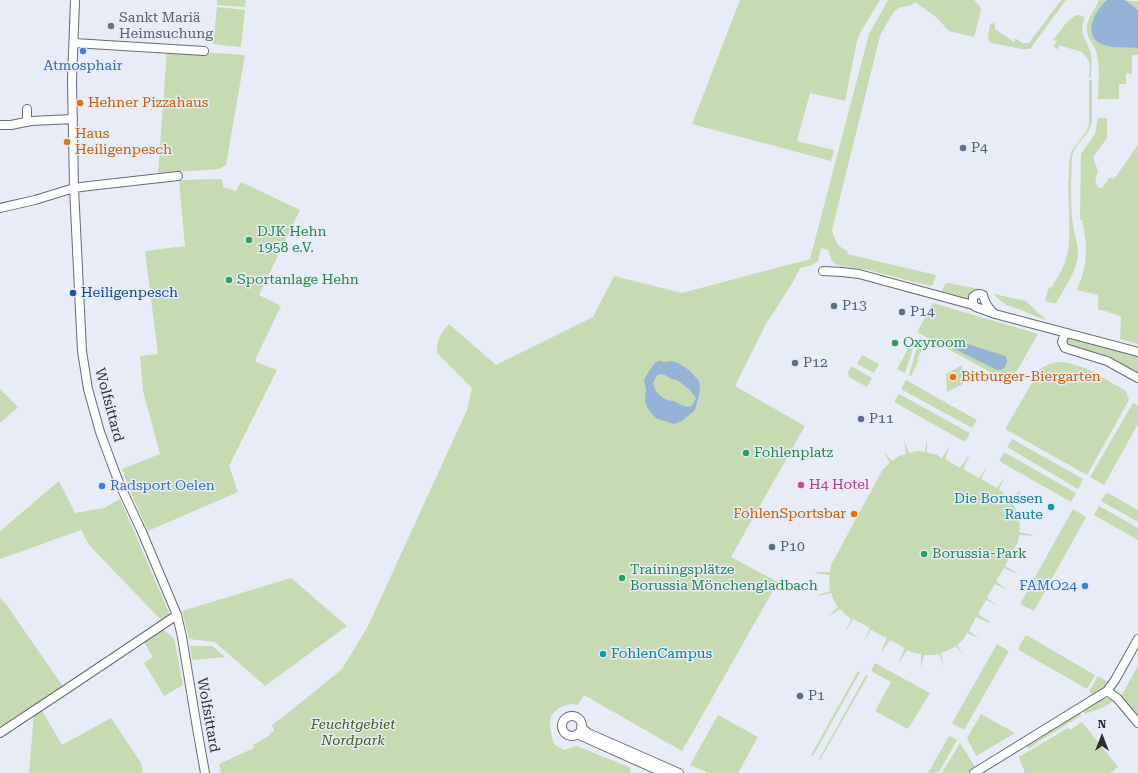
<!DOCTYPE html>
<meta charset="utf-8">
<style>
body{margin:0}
#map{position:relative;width:1138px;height:773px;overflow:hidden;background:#e7ecf7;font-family:"Roboto Serif",serif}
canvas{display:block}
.north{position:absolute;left:1082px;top:717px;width:40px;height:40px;-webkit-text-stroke:3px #e7ecf7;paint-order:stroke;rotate:0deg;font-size:11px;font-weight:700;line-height:16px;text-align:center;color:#2b2d31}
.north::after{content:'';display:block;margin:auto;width:14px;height:18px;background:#2b2d31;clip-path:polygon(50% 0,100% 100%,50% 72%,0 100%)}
</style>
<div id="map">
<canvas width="1138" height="773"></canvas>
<div class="north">N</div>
</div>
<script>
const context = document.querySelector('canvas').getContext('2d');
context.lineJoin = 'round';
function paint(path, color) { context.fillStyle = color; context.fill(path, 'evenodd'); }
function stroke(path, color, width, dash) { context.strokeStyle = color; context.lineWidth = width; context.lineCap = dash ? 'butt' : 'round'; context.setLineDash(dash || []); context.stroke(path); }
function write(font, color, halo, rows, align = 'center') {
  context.font = font + ' "Roboto Serif",serif'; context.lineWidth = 3; context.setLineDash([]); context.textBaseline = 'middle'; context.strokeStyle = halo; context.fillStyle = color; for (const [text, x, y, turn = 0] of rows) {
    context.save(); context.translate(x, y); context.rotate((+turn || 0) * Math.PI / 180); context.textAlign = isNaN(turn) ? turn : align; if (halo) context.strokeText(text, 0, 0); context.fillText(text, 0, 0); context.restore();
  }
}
paint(new Path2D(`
 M217 0H246L245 7 217 5Z
 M740 0H880L861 31 857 41 845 101 810 93 797 141 834 150 831 161 692 124Z
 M888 0H974L980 6 981 11 974 37 949 31 936 17 915 2C910 8 903 5 897 9 893 11 883 31 880 36L832 230C834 239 838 248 848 251L847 254 936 275 933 285 930 286 868 270 836 265 832 261 828 250 821 248 818 261 812 265 800 268 793 282 766 324 735 386 805 426 731 557 778 582 682 751 584 695 578 705C565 702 550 710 550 724 550 731 552 738 554 744L564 750 577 746 631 768 629 773H219L221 772 219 764 254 748 253 745 270 735V733L274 731 272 725 288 713 342 669 368 626 467 410 472 388 437 353C437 339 440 334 449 324L496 365 593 317 614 276 682 293 810 259 869 34Z
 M1061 0H1066L1033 45 1030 49H1022L991 43 988 38 990 24 993 23 995 24V29L1014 42 1015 41V38L1022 43H1029Z
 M1099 0 1138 1V55H1132V74L1126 73V84H1119V99H1098C1098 84 1101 62 1095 49 1091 41 1085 34 1087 25 1088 18 1096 8 1099 0Z
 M217 7 245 10 241 47 213 44Z
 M1076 15H1078L1085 17C1078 34 1086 37 1090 51 1093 59 1091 68 1091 77H1089C1089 72 1091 63 1088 60 1087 57 1084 55 1082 52L1058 45 1059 49 1055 48 1054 46 1057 41 1053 40 1067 22Z
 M167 50 245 55 226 165 219 169 158 173Z
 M1089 80H1092V121C1088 139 1075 141 1072 158 1071 166 1072 175 1071 183 1071 197 1071 211 1073 225 1074 235 1079 246 1078 256 1076 272 1064 289 1056 303H1053L1045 301 1048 290 1050 287H1052C1057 278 1063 269 1066 259 1071 243 1069 227 1069 210 1068 193 1068 174 1070 157L1072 150 1086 132 1089 124Z
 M1098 118H1107V138L1093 157 1098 171C1096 179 1093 180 1099 188L1103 187 1110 177 1114 179 1138 145V344L1120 339 1121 316 1098 309V295L1077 290C1088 263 1088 249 1082 220H1080V215L1081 154 1095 134Z
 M222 179 223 187 236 191 241 182 300 210 259 295 281 306 255 360 256 362 277 370 229 466 238 492 148 531 132 495 122 469 160 454 143 391 140 356 158 354 145 251 185 246 179 180Z
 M948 283 979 289 980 291 970 299 943 292 942 291 945 284Z
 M994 294 1026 301 1046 320C1038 318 1032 314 1024 311 1012 307 1002 305 994 294Z
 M933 303 1038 334 1010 383 917 332Z
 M920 337 927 341 917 359 919 360 911 376 909 375Z
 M1069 337 1138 357V374L1069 347 1066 344Z
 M909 347 913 349 905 373 897 369Z
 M862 355 879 364 874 373 857 364Z
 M1057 362 1068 363 1088 369 1126 391 1129 400 1087 475 1005 429 1040 369 1047 365Z
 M962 365 963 384 947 392 946 374Z
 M851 366 872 378 867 387 849 377 848 372Z
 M906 380 977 420 972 428 901 389Z
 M0 389 18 407 0 423Z
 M899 394 970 433 965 442 894 402Z
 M1133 403 1138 405V424L1104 485 1090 477Z
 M927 439V453L935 454 942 458 950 446 945 459 960 468 968 456 969 457 963 469 979 478 987 467 981 479 997 488 1005 477 999 489 1009 498 1020 491 1021 492 1011 501 1015 507 1017 514 1032 512 1018 517 1020 524 1019 532 1033 535V536L1019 535 1018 542 1014 549 1026 557V558L1013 552 1005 566 1017 573V574L1004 568 996 581 1007 590 995 584 987 598 998 606 986 600 978 614 990 622 989 623 976 617 969 631 980 639 967 633 963 640 957 645 965 656 956 646 949 650 941 653 944 667 939 654 932 655H924L921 668V654L914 653 907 650 900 661H899L905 648 890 640 882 651H881L887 638 871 630 864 641 870 628 853 619 846 631V630L851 619 845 614 840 609 829 616H828L838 607 834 601 831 593 818 596V595L830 591 829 583 830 575 815 573 816 572H830L831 565 883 469 890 463 883 451 892 461 899 456 906 454 904 440 909 453 917 451 925 452Z
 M1012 439 1083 479 1078 489 1007 447Z
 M1004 452 1076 493 1071 502 999 461Z
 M59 481 75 513 104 508 120 499 170 615 162 621 89 545 81 530 0 559V531Z
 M1106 493H1108L1138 510V522L1101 501Z
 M1099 506 1138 528V540L1094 515Z
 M1073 509 1086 517 1034 611 1020 604Z
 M291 578 347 626 265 686 215 642 189 639 182 611Z
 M0 598 6 604 64 688 0 728Z
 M162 629 174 638 183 685 164 696 144 663 153 657 143 641Z
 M1026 635 1095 675 1087 689 1019 650V646Z
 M997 644 1009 651 964 730 952 723Z
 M190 646H212L225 657 192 660Z
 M875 663 930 693 908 729 875 711 891 682 871 671Z
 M1138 666V719L1120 698Z
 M858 671 860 672 813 756 811 755Z
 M866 675 868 676 820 760 819 759Z
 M1098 676 1110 683 1102 691 1095 695 1091 693 1089 691Z
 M1102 698H1106L1115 701 1099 709 1085 714 1083 710Z
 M41 709 62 745 111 718 141 763 143 773H29L34 714Z
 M1080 712 1081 716 1041 740 1029 749 1025 745Z
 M981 714 1015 733 976 756 967 738Z
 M718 715 758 737 738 773H709L690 765Z
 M1082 722 1118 767 1111 773H1025L1019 757 1068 728 1070 730Z
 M949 736 957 740 939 772 928 773Z
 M960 743 974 765V769L967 773H942Z`), '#c6dbb1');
paint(new Path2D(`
 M1107 0H1125L1138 10V48C1127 47 1107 49 1098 42 1083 32 1097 8 1107 0Z
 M958 341 1005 356 1007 359C1007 365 1004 371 997 370L955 349C954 346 955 342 958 341Z
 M658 361 665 362 672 361 678 363 689 370 699 381 700 388 699 395 695 410 682 421 674 424 664 421 656 418 651 413 647 407 645 400 646 389 644 380 646 376 654 364ZM661 374 665 375 671 379 677 380 690 390 696 398C695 400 694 404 691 406 686 408 680 404 676 402 673 400 669 401 667 400 660 397 654 390 653 383L657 375Z`), '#94b3d7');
const minor = new Path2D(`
 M75 0 72 81 74 188 82 351 88 389 100 432 119 483 142 532 177 615 182 637 197 728 205 773
 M74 43 204 51
 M27 109V122
 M0 125H11L31 121 73 119
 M0 208 35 200 74 188 89 186 178 176
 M823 271 842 272 859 274 973 305
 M995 314 976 307 973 305V297C976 294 979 293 983 295 985 303 988 309 995 314L1138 352
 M1065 333 1062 342 1065 348 1107 361 1138 378
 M1107 691 1117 698 1138 723
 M562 726a10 10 0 1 1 20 0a10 10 0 1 1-20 0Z
 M581 727 588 733 679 773
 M0 733 68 688 177 615
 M577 734 664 773
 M974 773 1107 691 1115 680 1138 639`);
stroke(minor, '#666a73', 10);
stroke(minor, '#fff', 8);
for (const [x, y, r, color] of [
 [111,26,4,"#6b7280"],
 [83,51,4,"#3f7fe0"],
 [80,103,4,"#e8710a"],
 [67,142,4,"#e8710a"],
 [963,148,4,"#5c6f8a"],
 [249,240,4,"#2e9e5b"],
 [229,280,4,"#2e9e5b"],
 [73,293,4,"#1a4fb4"],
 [834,306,4,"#5c6f8a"],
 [902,312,4,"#5c6f8a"],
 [895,343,4,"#2e9e5b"],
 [795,363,4,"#5c6f8a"],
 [953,377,4,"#e8710a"],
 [861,419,4,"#5c6f8a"],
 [746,453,4,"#2e9e5b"],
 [801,485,4,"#d1479c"],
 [102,486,4,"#3f7fe0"],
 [1051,507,4,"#0f9aa8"],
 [854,514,4,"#e8710a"],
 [772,547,4,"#5c6f8a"],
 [924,554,4,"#2e9e5b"],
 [622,578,4,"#2e9e5b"],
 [1085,586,4,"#3f7fe0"],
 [603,654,4,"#0f9aa8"],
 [800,696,4,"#5c6f8a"]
]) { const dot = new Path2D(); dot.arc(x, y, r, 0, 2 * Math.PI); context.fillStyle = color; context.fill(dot); stroke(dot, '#e7ecf7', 1.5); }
write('14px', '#5b616d', '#e7ecf7', [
 ["Sankt Mariä",119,18],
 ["Heimsuchung",119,34]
], 'left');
write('14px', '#366cbe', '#e7ecf7', [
 ["Atmosphair",83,66],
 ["Radsport Oelen",110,486,"left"],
 ["FAMO24",1077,586,"right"]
]);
write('14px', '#c56008', '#e7ecf7', [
 ["Hehner Pizzahaus",88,103],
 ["Haus",75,134],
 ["Heiligenpesch",75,150],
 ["Bitburger-Biergarten",961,377],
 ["FohlenSportsbar",846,514,"right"]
], 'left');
write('14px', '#4e5e75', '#e7ecf7', [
 ["P4",971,148],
 ["P13",842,306],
 ["P14",910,312],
 ["P12",803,363],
 ["P11",869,419],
 ["P10",780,547],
 ["P1",808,696]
], 'left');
write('14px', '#27864d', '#e7ecf7', [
 ["DJK Hehn",257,232],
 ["1958 e.V.",257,248],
 ["Sportanlage Hehn",237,280],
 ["Oxyroom",903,343],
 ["Fohlenplatz",754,453],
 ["Borussia-Park",932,554],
 ["Trainingsplätze",630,570],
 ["Borussia Mönchengladbach",630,586]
], 'left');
write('14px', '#164399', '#e7ecf7', [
 ["Heiligenpesch",81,293]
], 'left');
write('14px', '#2b2d31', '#e7ecf7', [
 ["Wolfsittard",109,405,75],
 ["Wolfsittard",208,715,80]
]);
write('14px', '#b23c85', '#e7ecf7', [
 ["H4 Hotel",809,485]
], 'left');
write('14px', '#0d838f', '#e7ecf7', [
 ["Die Borussen",1043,499],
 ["Raute",1043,515],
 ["FohlenCampus",611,654,"left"]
], 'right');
write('italic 14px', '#415b1f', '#e7ecf7', [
 ["Feuchtgebiet",353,725],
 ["Nordpark",353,741]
]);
</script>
